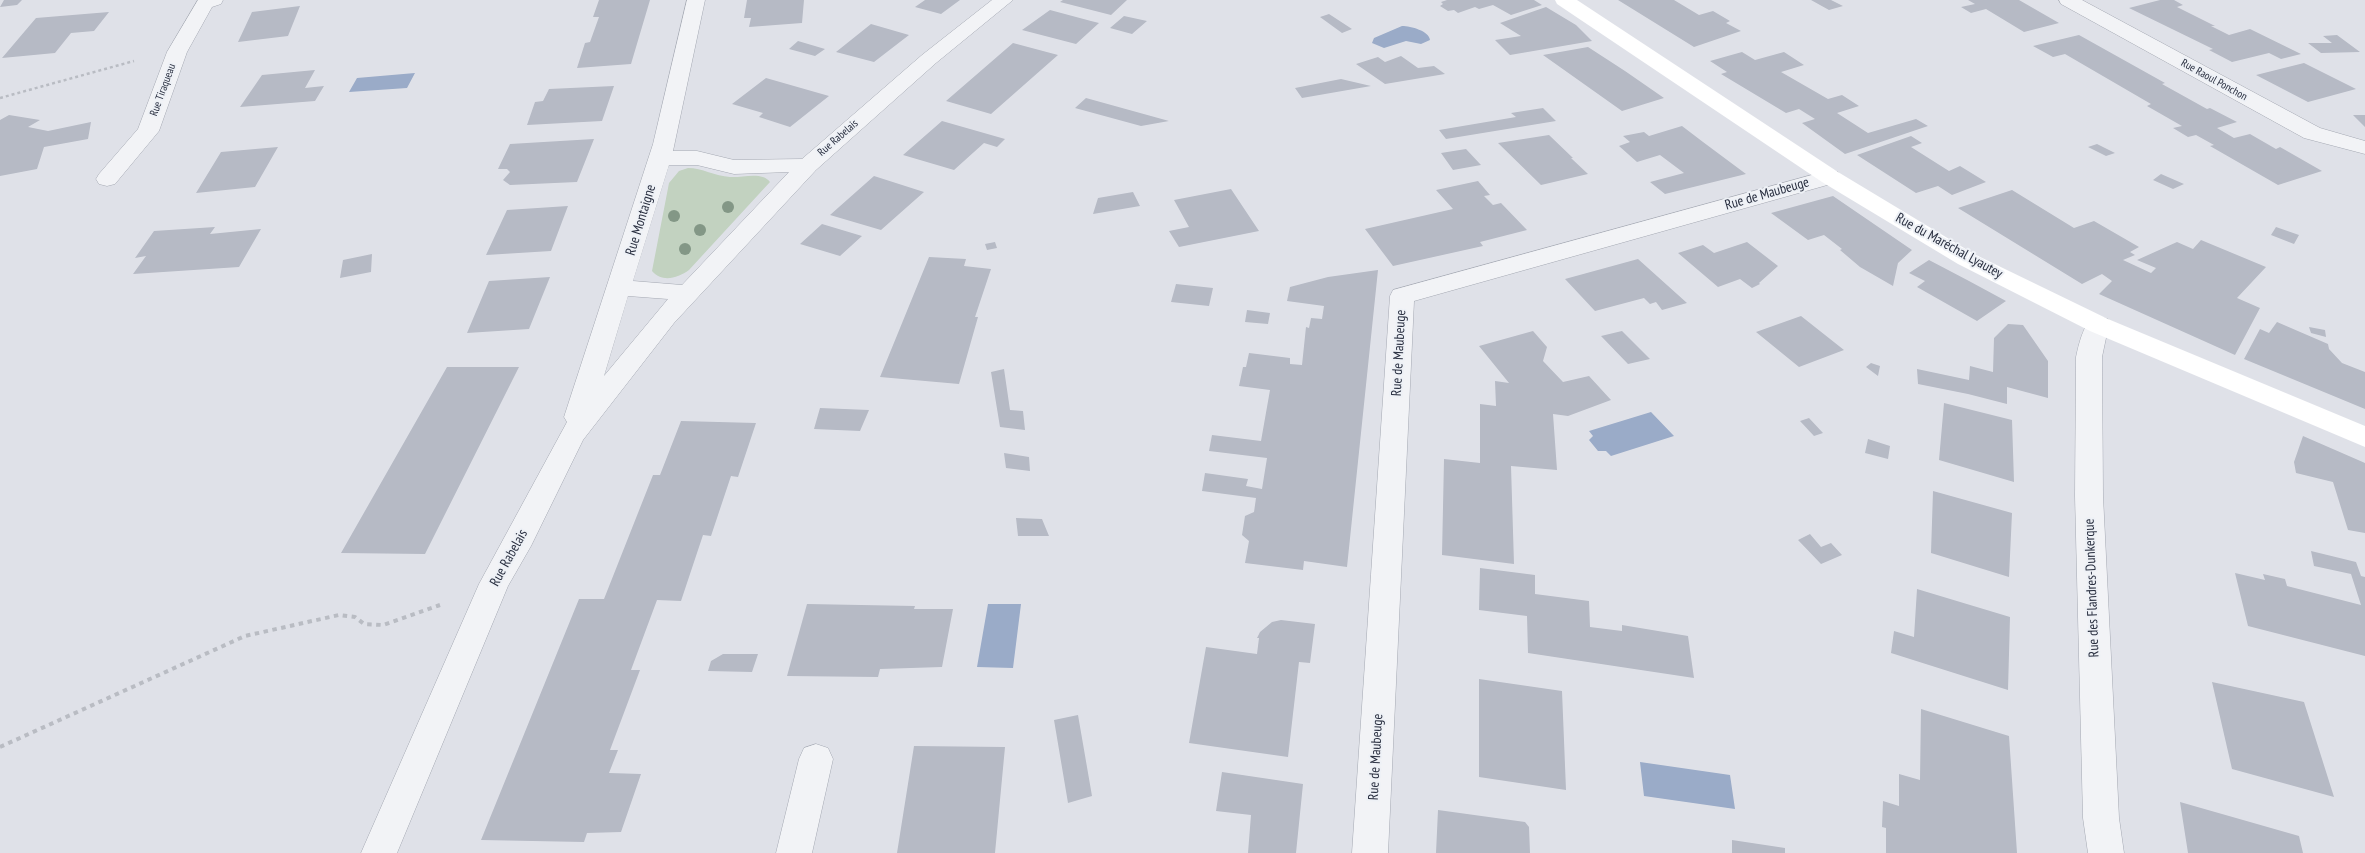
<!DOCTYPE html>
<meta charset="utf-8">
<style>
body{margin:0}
canvas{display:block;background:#dfe1e8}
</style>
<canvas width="2365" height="853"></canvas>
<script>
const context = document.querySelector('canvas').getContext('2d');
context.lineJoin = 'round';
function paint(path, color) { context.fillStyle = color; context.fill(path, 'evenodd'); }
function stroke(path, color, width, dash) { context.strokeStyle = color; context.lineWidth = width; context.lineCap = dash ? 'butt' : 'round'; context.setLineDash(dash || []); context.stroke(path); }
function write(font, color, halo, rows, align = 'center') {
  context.font = font + ' "PT Sans Narrow",sans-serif'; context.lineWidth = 4; context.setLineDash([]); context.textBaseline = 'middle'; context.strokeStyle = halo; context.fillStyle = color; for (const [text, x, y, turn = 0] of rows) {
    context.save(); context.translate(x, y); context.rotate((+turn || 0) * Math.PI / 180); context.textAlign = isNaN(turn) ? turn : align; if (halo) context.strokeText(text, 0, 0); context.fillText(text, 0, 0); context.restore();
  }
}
paint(new Path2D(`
 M688 168C702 168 715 176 730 177 742 178 762 171 770 182L689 270C678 278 662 283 652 271L669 183 679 171Z`), '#c2d2c0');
paint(new Path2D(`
 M1402 26C1411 26 1429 31 1430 40L1421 44 1406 41 1384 48 1372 43 1374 38Z
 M415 73 407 88 349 92 357 78Z
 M1651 412 1674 436 1611 456 1606 451H1598L1589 440 1593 436 1589 431Z
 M988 604H1021L1013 668 977 667Z
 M1640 762 1730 775 1735 809 1644 796Z`), '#9aabc8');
paint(new Path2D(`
 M4 0H22L17 5 0 7Z
 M599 0H650L631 64 577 68 585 43 590 42 599 17H593Z
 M747 0H804L802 23 749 27 751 18H744Z
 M925 0H960L941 14 915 7Z
 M1063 0H1127L1111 15 1060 2Z
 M1447 0H1534L1542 5 1511 15 1493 5 1479 9 1475 7 1458 13 1454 10 1448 11 1440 6 1443 4 1441 2Z
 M1618 0H1674L1699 15 1713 11 1730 21 1726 23 1741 31 1694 47Z
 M1811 0H1831L1843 6 1829 10Z
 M1968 0H2019L2059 23 2024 32 1986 9 1971 13 1961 7 1975 4Z
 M2160 0H2174L2183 5 2177 7 2215 26H2211L2229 35 2250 29 2301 54 2281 59 2269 53 2232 62 2209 50 2213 49 2129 8Z
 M300 6 288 36 238 42 252 12Z
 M1546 7 1576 25 1592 41 1510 55 1495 40 1521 36 1500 23Z
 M1050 10 1091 21 1099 23 1076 44 1022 30Z
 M109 12 94 31 71 33 55 53 2 58 36 18Z
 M1329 14 1352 29 1342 33 1320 17Z
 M1124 16 1147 21 1132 34 1110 28Z
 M871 24 909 35 874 62 836 52Z
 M2079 35 2165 83 2162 84 2207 109 2210 108 2237 122 2217 128 2234 138 2250 134 2276 149 2280 147 2322 171 2278 185 2210 146 2214 145 2196 135 2188 137 2173 128 2182 126 2147 106 2151 104 2065 54 2053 57 2033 46Z
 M2337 35 2360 52 2321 53 2308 43H2332L2323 36Z
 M798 41 825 49 815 56 789 49Z
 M1013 43 1058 55 991 114 946 101Z
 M1588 47 1625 71 1664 98 1622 111 1543 55Z
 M1742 52 1755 60 1784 52 1804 65 1781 72 1828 99 1842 95 1859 106 1837 113 1868 133 1916 119 1928 126 1845 154 1802 123 1815 119 1799 109 1786 113 1721 74 1727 72 1710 61Z
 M1401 56 1418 68 1434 66 1445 74 1385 84 1356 64 1378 57 1385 62Z
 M2304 63 2356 89 2308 102 2256 75Z
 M315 70 305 88 324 86 315 101 240 107 262 75Z
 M766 78 829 96 790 127 759 117 763 113 732 104Z
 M1341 79 1371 86 1302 98 1295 88Z
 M614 86 602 121 527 125 535 102 543 101 549 89Z
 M1086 98 1169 121 1141 126 1075 108Z
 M1543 108 1556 121 1446 139 1439 130 1516 117 1511 113Z
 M9 115 40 120 28 127 48 131 91 122 88 139 44 147 37 169 0 176V120Z
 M2353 115H2365V127Z
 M942 121 1005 139 997 147 984 143 954 170 903 155Z
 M1682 126 1703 142 1746 174 1665 194 1650 182 1684 173 1660 155 1637 162 1619 146 1630 142 1623 136 1644 132 1649 136Z
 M1549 135 1573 158H1571L1588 174 1541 185 1498 143Z
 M1911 136 1922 143 1911 147 1949 171 1960 166 1986 182 1952 195 1938 186 1916 193 1857 155Z
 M594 139 577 182 510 185 503 180 510 172 507 169H498L510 144Z
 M2097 144 2115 153 2106 156 2088 147Z
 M278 147 255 187 196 193 221 152Z
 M1466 149 1481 165 1453 170 1441 153Z
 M2161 174 2184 184 2173 189 2153 180Z
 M874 176 924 192 881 230 830 215Z
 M1478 181 1490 195 1484 196 1493 205 1501 203 1527 230 1480 242 1483 246 1393 266 1365 229 1453 209 1436 190Z
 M1231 189 1259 231 1179 247 1169 231 1189 227 1174 200Z
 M2012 190 2074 228 2094 221 2139 247 2130 252 2135 255 2123 260 2151 273 2156 268 2137 260 2177 242 2193 249 2201 240 2266 267 2237 298 2260 308 2235 355 2099 294 2112 281 2102 274 2082 284 1958 208Z
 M1133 192 1140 206 1093 214 1098 198Z
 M1833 196 1912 250 1898 263 1893 286 1860 267 1840 250 1842 249 1824 235 1808 240 1771 213Z
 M568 206 551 251 486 255 507 210Z
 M822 224 862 236 840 256 800 244Z
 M215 227 210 234 261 229 239 267 133 274 146 256 135 258 154 231Z
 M2276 227 2299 235 2294 244 2271 235Z
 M995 242 997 248 987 250 985 244Z
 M1747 242 1778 266 1759 283 1760 284 1752 288 1740 279 1718 287 1678 253 1703 245 1714 253Z
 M372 254 371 272 340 278 343 260Z
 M929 257 966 259 964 266 991 269 975 317H978L959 384 880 377Z
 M1638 259 1687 303 1662 310 1656 302 1650 304 1644 298 1595 311 1565 279Z
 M1929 260 1969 281 2006 301 1977 321 1917 287 1925 281 1909 273Z
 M1378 270 1347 567 1304 561 1303 570 1245 563 1249 541 1242 535 1245 516 1254 512 1256 498 1202 491 1205 473 1248 479 1246 486 1262 489 1267 458 1209 451 1212 435 1261 441 1270 390 1239 386 1243 367H1246L1249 353 1290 358V364L1302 365 1306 327 1309 328 1311 318 1322 319 1324 306 1287 301 1290 287 1328 277Z
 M550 277 529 329 467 333 489 281Z
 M1176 284 1213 288 1209 306 1171 302Z
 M1247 310 1270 313 1268 324 1245 322Z
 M1801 316 1844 350 1799 367 1756 332Z
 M2277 322 2328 344 2329 349 2342 363 2365 372V409L2244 359 2260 329 2269 333Z
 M2008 324 2023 325 2048 361V398L2007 387V404L1968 394 1918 384 1917 369 1969 380 1970 366 1993 372 1994 338Z
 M2309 327 2325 330 2326 337 2311 333Z
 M1533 331 1547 347 1543 361 1563 382 1589 376 1611 400 1568 416 1553 414 1557 470 1511 466 1514 564 1442 555 1444 459 1480 463V404L1496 406 1495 381 1509 383 1479 346Z
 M1622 331 1650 359 1628 364 1601 336Z
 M1871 363 1880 366 1878 376 1866 367Z
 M447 367H519L425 554 341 553Z
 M1004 369 1010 410 1023 411 1025 430 1000 427 991 372Z
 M1944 403 2012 420 2014 482 1939 460Z
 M820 408 869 410 860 431 814 429Z
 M1809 418 1823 433 1814 436 1800 421Z
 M681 421 756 423 738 477 731 476 711 536 703 535 681 601 657 600 631 670H640L610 750H618L609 773 641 774 621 832 587 833 584 842 481 840 579 599H604L653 475H660Z
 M2303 436 2365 463V533L2348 530 2333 482 2296 473 2294 462Z
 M1868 439 1890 446 1888 459 1865 453Z
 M1004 453 1029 457 1030 471 1006 468Z
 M1933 491 2012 513 2009 577 1931 553Z
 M1016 518 1042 519 1049 536H1018Z
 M1810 534 1821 547 1831 543 1842 555 1821 564 1798 540Z
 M2311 551 2356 562 2361 576 2365 577V656L2248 626 2235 573 2265 580 2263 574 2285 579 2287 586 2361 605 2351 574 2314 566Z
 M1480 568 1535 575V594L1589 601 1590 627 1622 631V625L1688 636 1694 678 1528 653 1527 616 1479 610Z
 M1917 589 2010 617 2008 690 1891 653 1894 631 1914 637Z
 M807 604 915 606 914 609H953L942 667 880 669 878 677 787 676Z
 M1281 620 1315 624 1310 663 1299 662 1288 757 1189 743 1206 647 1257 654 1259 638H1257L1260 632 1272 622Z
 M723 654H758L752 672 708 671 711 661Z
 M1479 679 1562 691 1566 790 1479 777Z
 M2212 682 2304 702 2334 797 2232 769Z
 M1921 709 2009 736 2017 853H1886V828L1882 827 1883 801 1899 806V774L1920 780Z
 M1078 715 1092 796 1068 803 1054 720Z
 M914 746 1005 747 995 853H897Z
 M1222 772 1303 784 1296 853H1248L1251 815 1216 811Z
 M2180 802 2299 836 2303 853H2188Z
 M1438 810 1525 822 1529 827 1530 853H1436Z
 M1732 840 1785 848V853H1732Z`), '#b6bac5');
const minor = new Path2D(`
 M198 0H223L221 4 212 7 187 52 159 131 115 184 107 186 99 184 96 179 99 174 138 129 167 52Z
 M687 0H705L673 151H697L734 160 802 159 922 55 992 0H1013L936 63 816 170 674 323 583 440 531 546 508 586 397 853H361L479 584 567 422 564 417 653 144ZM669 165H697L734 174 789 172 682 285 633 281ZM628 296 668 299 604 376Z
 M2059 0H2082L2320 128 2365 141V154L2304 138 2061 4Z
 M1830 170 1838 172 1841 177 1838 182 1414 301 1388 853H1352L1390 296 1393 290Z
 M2099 317 2108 319 2112 325 2106 338 2102 357 2103 496 2119 818 2124 853H2088L2083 818 2075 496 2076 357C2079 343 2082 331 2090 319Z
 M816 744 828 748 833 759 812 853H776L799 759 804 748Z`);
stroke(minor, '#a4a8b2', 1);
stroke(new Path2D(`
 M0 98 134 61`), '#b9bcc3', 2.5, [3, 3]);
stroke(new Path2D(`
 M0 747 245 636 339 615 355 617 364 624 383 625 440 605`), '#b9bcc3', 4, [4.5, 4.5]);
paint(minor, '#f2f3f6');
paint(new Path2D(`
 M1555 0H1577L1838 172 1974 254 2108 319 2365 426V447L2090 331 1958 264 1822 182 1557 4Z`), '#fff');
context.fillStyle = '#839786';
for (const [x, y] of [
 [728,207],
 [674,216],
 [700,230],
 [685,249]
]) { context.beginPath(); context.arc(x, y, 6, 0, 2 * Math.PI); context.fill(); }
write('11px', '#282e3f', '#eef1f6', [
 ["Rue Raoul Ponchon",2214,80,29],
 ["Rue Tiraqueau",163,90,-70],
 ["Rue Rabelais",838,138,-41]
]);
write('14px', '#282e3f', '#eef1f6', [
 ["Rue de Maubeuge",1767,194,-16],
 ["Rue Montaigne",641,220,-73],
 ["Rue du Maréchal Lyautey",1949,246,29],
 ["Rue de Maubeuge",1399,353,-87],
 ["Rue Rabelais",509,558,-61],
 ["Rue des Flandres-Dunkerque",2092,588,-92],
 ["Rue de Maubeuge",1376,757,-87]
]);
</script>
